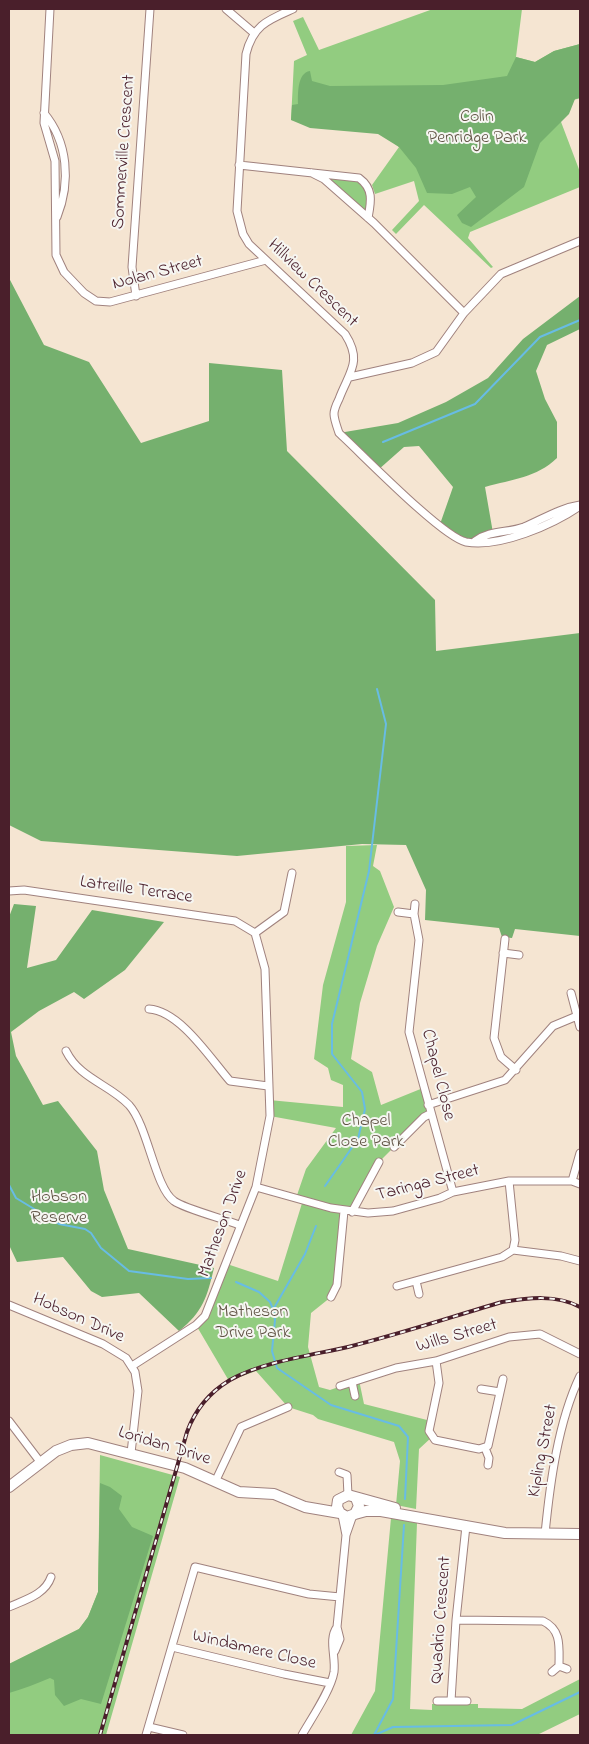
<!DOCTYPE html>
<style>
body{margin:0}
#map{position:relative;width:589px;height:1744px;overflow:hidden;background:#f5e5d2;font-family:"Indie Flower",sans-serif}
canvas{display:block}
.frame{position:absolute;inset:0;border:10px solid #4a1f2b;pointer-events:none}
</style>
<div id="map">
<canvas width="589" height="1744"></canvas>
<div class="frame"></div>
</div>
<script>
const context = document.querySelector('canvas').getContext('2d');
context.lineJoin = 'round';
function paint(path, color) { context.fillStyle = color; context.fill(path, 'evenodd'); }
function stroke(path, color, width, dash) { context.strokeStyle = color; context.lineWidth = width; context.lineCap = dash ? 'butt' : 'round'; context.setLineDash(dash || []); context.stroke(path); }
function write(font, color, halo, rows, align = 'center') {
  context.font = font + ' "Indie Flower",sans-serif'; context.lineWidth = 4; context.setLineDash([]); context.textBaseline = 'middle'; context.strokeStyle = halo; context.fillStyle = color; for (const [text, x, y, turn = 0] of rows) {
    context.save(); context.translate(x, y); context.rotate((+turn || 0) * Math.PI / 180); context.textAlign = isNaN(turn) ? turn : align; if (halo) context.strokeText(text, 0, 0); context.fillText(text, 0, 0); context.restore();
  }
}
paint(new Path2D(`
 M433 9H522L516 57 535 62 554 51 580 44V98L555 106 580 172V187L470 232 468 238 493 267 491 268 424 205 396 234 392 230 419 201 414 181 375 194 372 185 399 147 377 130 291 120 294 61 307 55 293 21 303 17 319 50Z
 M328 174 360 180 369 194 367 213 326 180Z
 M377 845 373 866 380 871 394 907 377 946 360 1003 351 1059 372 1072 381 1105 423 1088 430 1114 424 1117 379 1162 355 1207 344 1211 337 1285 331 1297 311 1313 308 1347 319 1387 330 1390 359 1380 364 1404 431 1421 432 1437 419 1449 416 1509 396 1505 400 1461 394 1442 318 1419 313 1415 288 1407 256 1371 229 1381 196 1325 205 1316 227 1264 278 1281 303 1200 296 1198 306 1169 336 1128 270 1116 269 1100 343 1107V1085L331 1080 328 1068 314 1059 323 985 346 902V846Z
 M100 1455 180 1477 106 1735H9V1664L79 1629 88 1617 98 1592Z
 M391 1518 417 1523 410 1709 432 1710V1704H478V1708L522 1709 580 1679V1714L537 1735H351L375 1691Z`), '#92cc80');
paint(new Path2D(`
 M580 44V98L575 99 569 114 540 143 524 187 471 227 462 223 457 215 476 197 470 187 452 194 427 193 416 168 399 147 378 134 310 128 291 120 292 105 298 104C298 94 297 73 310 71L312 81 330 86 443 85 507 76 516 57 535 62 554 51Z
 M9 278 44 345 89 362 141 443 209 421V363L282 370 287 451 435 600 436 651 580 633V936L515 929 512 938 502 937 499 928 425 920 426 890 406 845 362 844 237 856 41 841 9 825Z
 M580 296V329L547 345 536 371 545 399 557 422V458C536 478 513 479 485 487L493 533 464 542 439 527 453 487 419 446 404 447 378 470 339 433 398 423 446 402 488 378 523 339Z
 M14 904 36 906 27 968 56 960 92 910 164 922 125 970 84 999 74 992 39 1011 11 1032 16 1056 43 1105 58 1101 97 1151 104 1190 128 1249 214 1268C207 1297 203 1312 179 1331L139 1293 102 1297 91 1291 63 1257 17 1262 9 1245V917Z
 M100 1483 110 1487 122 1496 119 1509 132 1527 153 1536 101 1704 81 1699 64 1706 55 1695 54 1680 50 1678C36 1684 23 1689 9 1693V1664L79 1629 88 1617 98 1592Z`), '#75b06e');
stroke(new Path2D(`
 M383 442 475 404 540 337 580 320
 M9 1185 16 1198 59 1224 85 1229 91 1233 101 1248 129 1271 188 1279 211 1278
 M325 1186 358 1139 365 1109 362 1092 332 1054V1024L369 871 386 724 377 689
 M236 1282 259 1292 270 1302 273 1309 275 1320 272 1351 277 1368 331 1405 399 1426 408 1437 405 1499
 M274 1308 305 1254 316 1226
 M374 1735 393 1699 404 1525
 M375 1735 393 1727 512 1725 580 1692`), '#68bce4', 2);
const street = new Path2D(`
 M50 9 44 123 55 161 56 255 64 272 84 293 96 301 110 302 266 260
 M226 9 254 33
 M293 9C268 20 253 25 246 54L237 211 243 234 249 244 345 334C363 362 349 372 339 399 337 403 334 409 334 414 334 419 337 427 339 433 361 453 442 537 466 542 500 548 552 525 580 506
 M44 113C68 142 71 182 57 217
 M239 165 359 178C374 189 371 202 368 218
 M312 173 324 179 374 223 464 313
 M136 296 132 267 150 9
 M350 377 412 363 436 352 464 313 501 274 580 241
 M475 541C490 530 508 533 524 527 543 519 560 508 580 505
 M9 891 24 890 235 921 255 933
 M415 904 414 914 419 940 409 1032 453 1192
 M398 912 414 914
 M255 933 284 912 292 873
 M505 939 494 1038 501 1057 516 1070
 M503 953 519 955
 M571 993 580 1027
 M149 1009C180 1011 210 1058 230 1081L268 1086
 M66 1051C80 1079 109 1084 129 1105 148 1126 155 1188 174 1201 185 1209 225 1219 239 1225
 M428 1105 505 1080 553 1026 577 1016
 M394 1147 424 1117 430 1114
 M509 1181 515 1240 513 1250
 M572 1181 580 1153
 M256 1187 331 1208 368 1213 393 1211 440 1198 453 1192 509 1181H572L580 1184
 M352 1212 379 1162
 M416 1281 419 1294
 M397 1286 502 1257 513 1250 561 1256 580 1261
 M331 1297 337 1285 344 1211
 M9 1305 103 1344 126 1358 135 1372 138 1391 131 1453
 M436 1361 439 1383 429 1431 435 1440 479 1449 488 1446 503 1379
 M132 1366 196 1325 205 1316 256 1187 270 1116 265 969 255 933
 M352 1382 355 1396
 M340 1386 396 1368 436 1361 509 1337 540 1334 580 1354
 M481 1389 500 1392
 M9 1421 41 1463
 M485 1448 489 1458 488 1465
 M339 1472 347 1475 348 1495
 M216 1480 241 1427 288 1407
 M342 1515 346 1535
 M466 1526 456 1620 451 1701H467
 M545 1534C550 1483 558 1422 580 1376
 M9 1607C24 1600 45 1595 51 1577
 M456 1620 543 1621C562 1630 559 1647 559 1666L567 1669
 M172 1647 284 1674 330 1683
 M335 1651 340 1639 337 1627 346 1535 353 1515
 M552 1672 559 1666
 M437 1701H451
 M149 1727 183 1735
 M146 1735 195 1567 309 1594 340 1597
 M302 1735C311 1719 331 1690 334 1672 336 1657 328 1639 337 1627`);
const secondary = new Path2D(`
 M9 1487 56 1451 71 1445 88 1443 185 1468 239 1492 274 1494 305 1507 340 1513
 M356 1498 359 1506 355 1514 347 1517 340 1513 337 1507 338 1500 348 1495 395 1508
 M355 1514 366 1511H381L505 1533 580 1534`);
stroke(street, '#a0827e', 9);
stroke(secondary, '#a0827e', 12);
stroke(street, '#fff', 7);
stroke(secondary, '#fff', 10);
const rail = new Path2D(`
 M100 1735 187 1432C195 1410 210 1392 230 1380 261 1362 313 1355 348 1347 400 1334 451 1317 502 1302 528 1298 556 1294 580 1307`);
stroke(rail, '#4a1f2b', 4);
stroke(rail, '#f6f6f2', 2, [5.5]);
write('18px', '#605344', '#f6f6f2', [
 ["Colin",477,118],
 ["Penridge Park",477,139],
 ["Chapel",366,1122],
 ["Close Park",366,1143],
 ["Hobson",59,1198],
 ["Reserve",59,1219],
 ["Matheson",253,1313],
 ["Drive Park",253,1334]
]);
write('18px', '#4a1f2b', '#f6f6f2', [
 ["Sommerville Crescent",125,152,-86],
 ["Nolan Street",158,274,-15],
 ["Hillview Crescent",312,284,44],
 ["Latreille Terrace",136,891,8],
 ["Chapel Close",437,1075,76],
 ["Taringa Street",428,1184,-14],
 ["Matheson Drive",224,1224,-70],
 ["Hobson Drive",78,1319,24],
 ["Wills Street",457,1337,-16],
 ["Loridan Drive",164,1447,17],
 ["Kipling Street",544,1451,-79],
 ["Quadrio Crescent",442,1620,-86],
 ["Windamere Close",254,1651,13]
]);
</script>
